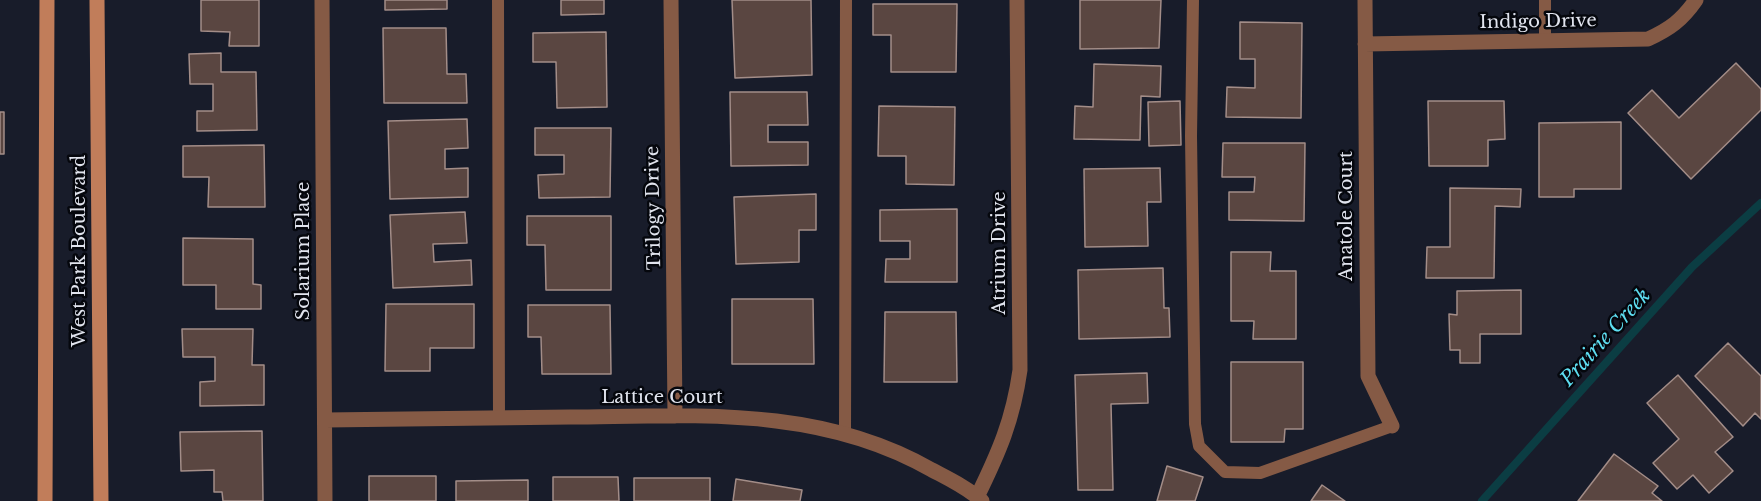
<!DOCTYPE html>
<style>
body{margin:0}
canvas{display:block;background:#181c2a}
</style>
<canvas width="1761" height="501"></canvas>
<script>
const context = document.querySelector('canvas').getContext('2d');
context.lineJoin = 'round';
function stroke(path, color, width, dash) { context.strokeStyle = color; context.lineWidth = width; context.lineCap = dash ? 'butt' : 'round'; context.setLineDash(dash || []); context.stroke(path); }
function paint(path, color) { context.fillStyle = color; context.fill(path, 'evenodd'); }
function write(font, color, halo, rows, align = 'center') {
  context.font = font + ' "Libre Baskerville",serif'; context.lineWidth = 5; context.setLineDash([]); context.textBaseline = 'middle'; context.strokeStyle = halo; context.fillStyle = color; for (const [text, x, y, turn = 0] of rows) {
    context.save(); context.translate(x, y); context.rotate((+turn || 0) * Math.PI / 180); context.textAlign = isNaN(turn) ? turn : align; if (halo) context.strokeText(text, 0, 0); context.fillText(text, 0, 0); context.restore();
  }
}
stroke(new Path2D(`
 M1482 501 1692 267 1761 203`), '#0b3d43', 8);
const building = new Path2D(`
 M201 0H259V46H229L230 32 201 31Z
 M385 0H447V9L385 10Z
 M561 0H604V14L561 15Z
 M732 0H811L812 75 735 78Z
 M1080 0H1161L1159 48 1080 49Z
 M873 4H957L956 72H891V35H873Z
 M1240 22 1302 23 1301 118 1226 117 1227 87 1255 88V59H1240Z
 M383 28H446L447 74H466L467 103H384Z
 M606 32 607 107 557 108 556 62H533V33Z
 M221 53V72H256L257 130 197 131V111H213V84H190L189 54Z
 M1736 63 1761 89V110L1691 179 1628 113 1652 90 1679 118Z
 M1094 64 1161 66 1160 97 1141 96 1140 140 1074 139 1075 106 1093 107Z
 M730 92H807L808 125H768V142H808V165L731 166Z
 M1180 101 1181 145 1149 146 1148 102Z
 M1428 101H1504L1505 139 1488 140V166H1429Z
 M879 106 955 107 954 185 906 184V156H878Z
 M0 112H4V154H0Z
 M467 119 468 148 445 149V169L468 168V197L390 199 388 121Z
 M1621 122V189H1574V197H1539V123Z
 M535 128H611L610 197 539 198 538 175 564 174V155H535Z
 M1223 143H1305L1304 221 1229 220V192H1254L1255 177H1222Z
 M264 145 265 207H208L209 177H183V146Z
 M1160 168 1161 202H1147L1148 246 1085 247 1084 169Z
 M1450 188 1521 189 1520 207 1495 206 1494 278H1426L1427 247H1450Z
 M816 194V230H799V262L736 264 734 197Z
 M957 209V282H885L886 259H910V241H880V210Z
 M465 212 467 243 433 244 434 262 471 260 472 285 393 288 390 215Z
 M527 216H611V290H546L545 245H527Z
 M183 238 253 239V284L261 285V309H216V285H183Z
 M1231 252H1271L1270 271H1296V339H1253L1254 321H1231Z
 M1163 268 1164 308H1169L1170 337 1079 339 1078 270Z
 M1521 290V334H1480V363H1460V350H1450L1449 314 1457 315V291Z
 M732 299H813L814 364H732Z
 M386 304H474V348H430V371H385Z
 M528 305H610L611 374H542L541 337H528Z
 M885 312H956L957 382H884Z
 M182 329H253L252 365H264V405L200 406V382L215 381V357H183Z
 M1728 343 1761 376V419L1755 413 1743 426 1695 376Z
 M1231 362H1303V429H1285L1284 442H1231Z
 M1147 373 1148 403 1111 404 1113 490H1078L1075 375Z
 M1678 375 1733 437 1715 452 1733 471 1709 493 1693 475 1677 489 1653 463 1679 439 1647 403Z
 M262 431 263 501H223L222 492H214V470L181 471 180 432Z
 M1614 454 1658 486 1652 493 1662 501H1578Z
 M1167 466 1203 477 1195 501H1157Z
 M369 476H436V501H369Z
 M553 477H618L619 501H553Z
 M634 478H710V501H634Z
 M736 479 802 490 800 501H733Z
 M528 480V501H456V481Z
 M1322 485 1345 501H1311Z`);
paint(building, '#5a4641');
stroke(building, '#a38d88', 1.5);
stroke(new Path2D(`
 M498 0 499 418
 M1193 0 1191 136 1195 424 1199 446 1225 472 1260 473 1392 426
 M1545 0V41
 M845 432 846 0`), '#855a45', 12);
stroke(new Path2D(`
 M322 0 325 501
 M671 0 675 416
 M1365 0 1368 376 1392 426
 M1365 44 1648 39C1670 29 1682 20 1696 0
 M325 420C406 419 488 418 570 417 694 416 819 405 932 470 949 479 968 488 982 501
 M977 497C999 452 1013 420 1020 370L1017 0`), '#855a45', 15);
stroke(new Path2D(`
 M97 0 101 501
 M45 501 47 0`), '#c17d5a', 15);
write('18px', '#e1e4ee', '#05070d', [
 ["Indigo Drive",1538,22,-1],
 ["Trilogy Drive",654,208,-91],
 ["Anatole Court",1347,216,-90],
 ["West Park Boulevard",80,251,-90],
 ["Solarium Place",304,251,-90],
 ["Atrium Drive",1000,253,-90],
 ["Lattice Court",662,398]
]);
write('italic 20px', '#5edef1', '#05070d', [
 ["Prairie Creek",1606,338,-48]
]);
</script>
